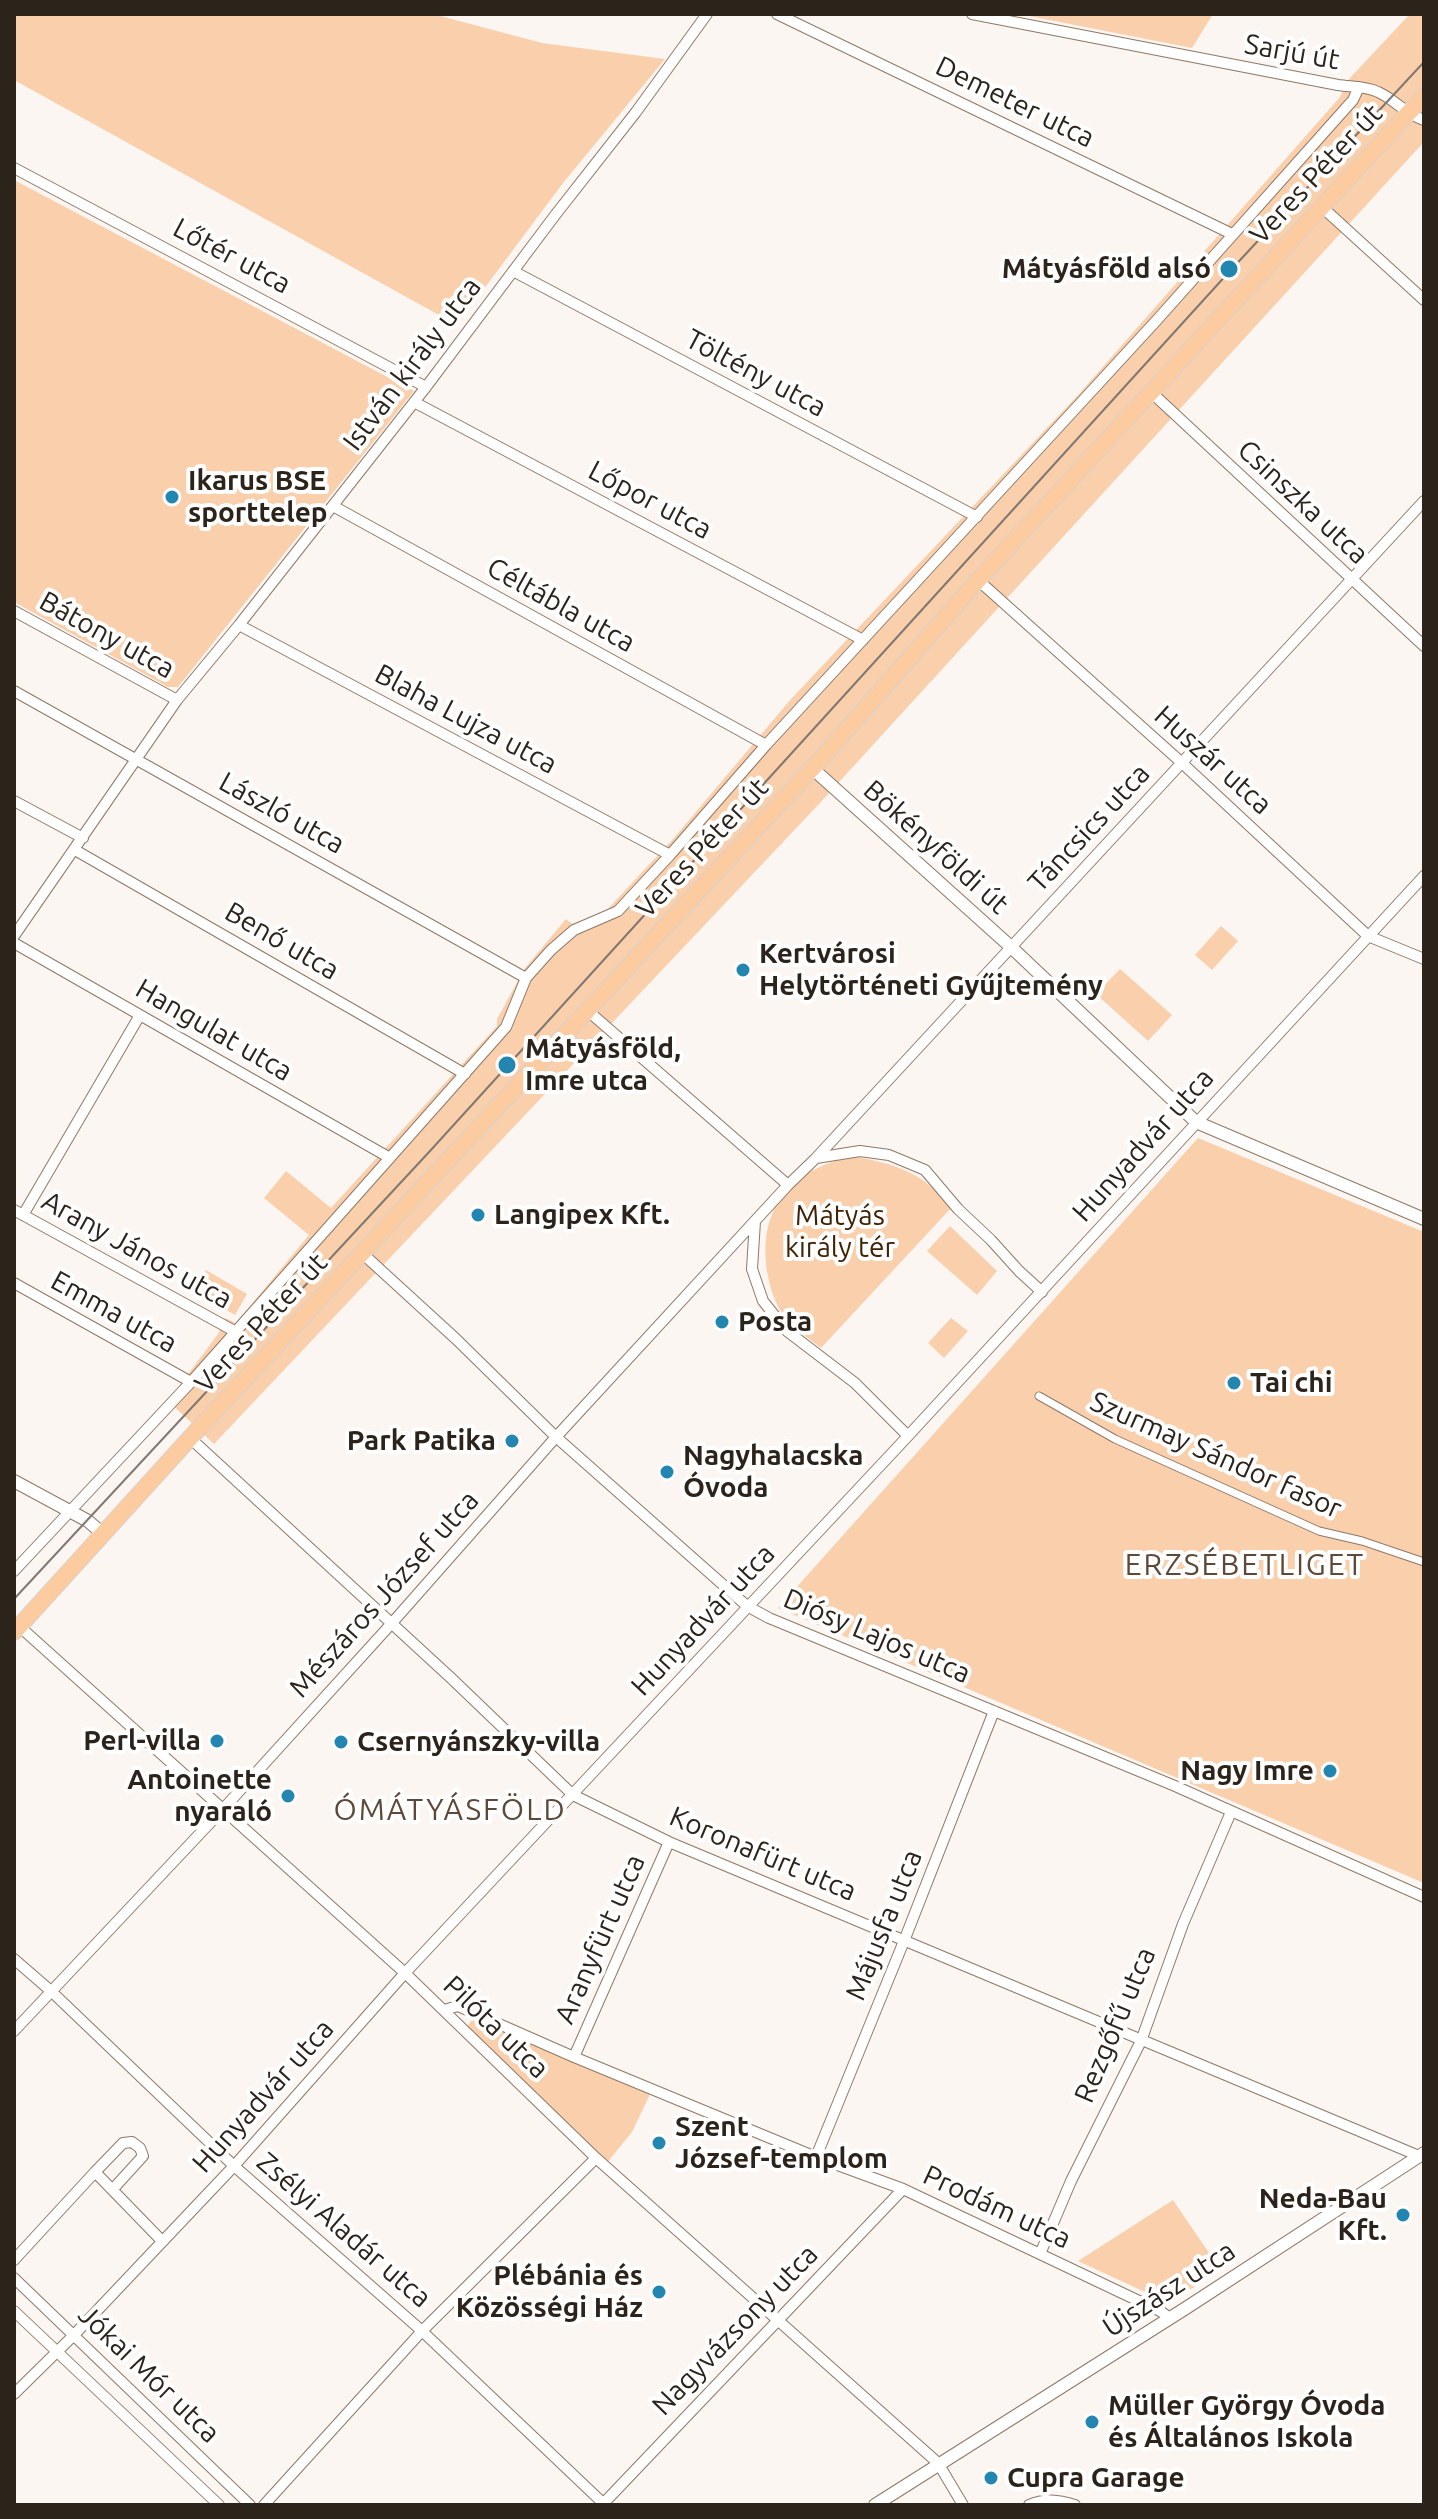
<!DOCTYPE html>
<meta charset="utf-8">
<style>
body{margin:0}
#map{position:relative;width:1438px;height:2519px;overflow:hidden;background:#fcf6f2;font-family:Ubuntu,sans-serif}
canvas{display:block}
.frame{position:absolute;inset:0;border:16px solid #2c231b;pointer-events:none}
</style>
<div id="map">
<canvas width="1438" height="2519"></canvas>
<div class="frame"></div>
</div>
<script>
const context = document.querySelector('canvas').getContext('2d');
context.lineJoin = 'round';
function paint(path, color) { context.fillStyle = color; context.fill(path, 'evenodd'); }
function stroke(path, color, width, dash) { context.strokeStyle = color; context.lineWidth = width; context.lineCap = dash ? 'butt' : 'round'; context.setLineDash(dash || []); context.stroke(path); }
function write(font, color, halo, rows, align = 'center') {
  context.font = font + ' Ubuntu,sans-serif'; context.lineWidth = 8; context.setLineDash([]); context.textBaseline = 'middle'; context.strokeStyle = halo; context.fillStyle = color; for (const [text, x, y, turn = 0] of rows) {
    context.save(); context.translate(x, y); context.rotate((+turn || 0) * Math.PI / 180); context.textAlign = isNaN(turn) ? turn : align; if (halo) context.strokeText(text, 0, 0); context.fillText(text, 0, 0); context.restore();
  }
}
paint(new Path2D(`
 M14 14H433L542 43 665 59 563 183 457 325 14 80Z
 M1019 14H1213L1192 48Z
 M1410 14H1424V141L1422 144 819 804 214 1444 168 1401 218 1334 225 1318 236 1323 309 1235 264 1198 286 1171 331 1208 497 1026V1019L525 968 566 919 572 924 604 913 674 838 791 699 1079 394 1340 97 1349 79Z
 M14 180 414 391 178 687H168L14 602Z
 M1221 926 1238 941 1212 970 1195 955Z
 M1120 969 1172 1015 1148 1041 1096 994Z
 M1198 1138 1424 1232V1883L778 1608Z
 M852 1156C896 1164 922 1172 952 1207L821 1348C810 1339 797 1331 788 1321 778 1311 770 1289 768 1276 756 1210 789 1171 852 1156Z
 M950 1226 997 1271 977 1295 927 1251Z
 M206 1270 247 1294 235 1315 194 1291Z
 M951 1318 968 1331 944 1358 928 1343Z
 M475 2016 652 2090 632 2132 606 2164 466 2028Z
 M1173 2200 1220 2269 1174 2301 1160 2299 1078 2261Z`), '#f9cfac');
const pedestrian = new Path2D(`
 M1039 1396 1115 1439 1319 1531 1362 1541 1424 1562`);
const minor = new Path2D(`
 M777 14 1232 234
 M972 14 1338 85C1351 87 1366 86 1378 92 1396 100 1402 112 1424 120
 M14 168 426 387
 M1322 207 1424 300
 M513 271 977 517
 M1151 392 1424 646
 M414 402 863 640
 M333 506 766 745
 M978 580 1182 763 1368 936 1424 959
 M14 611 177 700
 M239 625 670 855
 M14 691 526 978
 M14 801 83 838
 M75 850 465 1074
 M14 936 177 700 239 625 426 387 556 214 636 112 707 14
 M14 943 390 1158
 M587 1010 788 1185
 M816 1158 860 1151 889 1155 925 1170 958 1209 991 1240 1019 1271 1042 1292
 M14 1210 236 1332
 M23 1215 140 1015
 M755 1221 752 1269 763 1301 787 1331 855 1383 908 1436
 M362 1253 456 1339 556 1437 747 1606 769 1618 1175 1786 1424 1897
 M14 1283 191 1382
 M190 1438 451 1678 573 1795 669 1842 1419 2156
 M14 1571 191 1382 506 1027 526 978 551 950 574 930 618 911 670 855 766 745 1156 321 1353 100 1359 87
 M19 1626 405 1973 596 2158 938 2463 963 2505
 M14 1959 52 1992 234 2166 422 2331 605 2505
 M444 2010 458 2006 574 2057 816 2157 903 2189 1160 2311 1170 2318
 M14 2031 224 1808 392 1623 556 1437 788 1185 816 1158 1424 501
 M574 2057 669 1842
 M816 2157 904 1941 994 1711
 M95 2172 162 2241
 M1040 2254 1071 2181 1141 2041 1183 1924 1231 1812
 M14 2260 95 2172 123 2143 132 2142 140 2148 143 2156 113 2189
 M14 2278 250 2505
 M14 2311 219 2505
 M14 2394 73 2336 234 2166 405 1973 908 1436 1424 876
 M264 2505 422 2331 596 2158
 M602 2505 903 2189
 M1029 2505C1045 2498 1058 2500 1075 2505`);
const tertiary = new Path2D(`
 M812 768 1011 947 1196 1122 1424 1219
 M14 1481 88 1521 103 1534
 M875 2505 1186 2308 1424 2153`);
const primary = new Path2D(`
 M14 1632 190 1438 820 760 978 580 1424 96`);
stroke(pedestrian, '#8f7865', 9);
stroke(minor, '#8f7865', 12);
stroke(tertiary, '#8f7865', 14);
stroke(primary, '#d5d3d1', 18);
stroke(pedestrian, '#fff', 7);
stroke(minor, '#fff', 10);
stroke(tertiary, '#fff', 12);
stroke(primary, '#fccba0', 16);
stroke(new Path2D(`
 M14 1599 430 1151 1229 272 1424 62`), '#807871', 2);
for (const [x, y, r, color] of [
 [1229,269,10,"#2386b0"],
 [172,497,8,"#2386b0"],
 [743,970,8,"#2386b0"],
 [507,1065,10,"#2386b0"],
 [478,1215,8,"#2386b0"],
 [722,1322,8,"#2386b0"],
 [1234,1383,8,"#2386b0"],
 [512,1441,8,"#2386b0"],
 [667,1472,8,"#2386b0"],
 [217,1741,8,"#2386b0"],
 [341,1742,8,"#2386b0"],
 [1330,1771,8,"#2386b0"],
 [288,1796,8,"#2386b0"],
 [659,2143,8,"#2386b0"],
 [1403,2215,8,"#2386b0"],
 [659,2292,8,"#2386b0"],
 [1092,2422,8,"#2386b0"],
 [991,2478,8,"#2386b0"]
]) { const dot = new Path2D(); dot.arc(x, y, r, 0, 2 * Math.PI); context.fillStyle = color; context.fill(dot); stroke(dot, '#fff', 3); }
write('28px', '#2c231b', '#fff', [
 ["Sarjú út",1292,52,10],
 ["Demeter utca",1015,102,26],
 ["Veres Péter út",1316,174,-47],
 ["Lőtér utca",232,256,28],
 ["István király utca",412,364,-53],
 ["Töltény utca",756,373,28],
 ["Lőpor utca",650,500,28],
 ["Csinszka utca",1303,502,43],
 ["Céltábla utca",561,605,29],
 ["Bátony utca",107,635,29],
 ["Blaha Lujza utca",466,719,28],
 ["Huszár utca",1213,760,42],
 ["László utca",282,813,29],
 ["Táncsics utca",1089,828,-47],
 ["Bökényföldi út",936,847,42],
 ["Veres Péter út",702,848,-47],
 ["Benő utca",282,941,30],
 ["Hangulat utca",214,1030,30],
 ["Hunyadvár utca",1143,1145,-48],
 ["Arany János utca",137,1250,29],
 ["Emma utca",114,1312,29],
 ["Veres Péter út",261,1323,-47],
 ["Szurmay Sándor fasor",1216,1455,24],
 ["Mészáros József utca",384,1594,-48],
 ["Hunyadvár utca",703,1620,-47],
 ["Diósy Lajos utca",877,1636,23],
 ["Koronafürt utca",763,1854,23],
 ["Májusfa utca",884,1925,-68],
 ["Aranyfürt utca",600,1939,-66],
 ["Rezgőfű utca",1115,2025,-67],
 ["Pilóta utca",496,2027,44],
 ["Hunyadvár utca",263,2096,-48],
 ["Prodám utca",997,2207,25],
 ["Zsélyi Aladár utca",344,2230,41],
 ["Újszász utca",1169,2289,-33],
 ["Nagyvázsony utca",735,2330,-46],
 ["Jókai Mór utca",149,2374,44]
]);
write('bold 28px', '#2c231b', '#fff', [
 ["Mátyásföld alsó",1211,269,"right"],
 ["Ikarus BSE",188,481],
 ["sporttelep",188,513],
 ["Kertvárosi",759,954],
 ["Helytörténeti Gyűjtemény",759,986],
 ["Mátyásföld,",525,1049],
 ["Imre utca",525,1081],
 ["Langipex Kft.",494,1215],
 ["Posta",738,1322],
 ["Tai chi",1250,1383],
 ["Park Patika",496,1441,"right"],
 ["Nagyhalacska",683,1456],
 ["Óvoda",683,1488],
 ["Perl-villa",201,1741,"right"],
 ["Csernyánszky-villa",357,1742],
 ["Nagy Imre",1314,1771,"right"],
 ["Antoinette",272,1780,"right"],
 ["nyaraló",272,1812,"right"],
 ["Szent",675,2127],
 ["József-templom",675,2159],
 ["Neda-Bau",1387,2199,"right"],
 ["Kft.",1387,2231,"right"],
 ["Plébánia és",643,2276,"right"],
 ["Közösségi Ház",643,2308,"right"],
 ["Müller György Óvoda",1108,2406],
 ["és Általános Iskola",1108,2438],
 ["Cupra Garage",1007,2478]
], 'left');
write('28px', '#402204', '#fff', [
 ["Mátyás",840,1216],
 ["király tér",840,1248]
]);
context.letterSpacing = '2px';
write('30px', '#5e4837', '#fff', [
 ["ERZSÉBETLIGET",1245,1565],
 ["ÓMÁTYÁSFÖLD",450,1810]
]);
context.letterSpacing = '0px';
</script>
